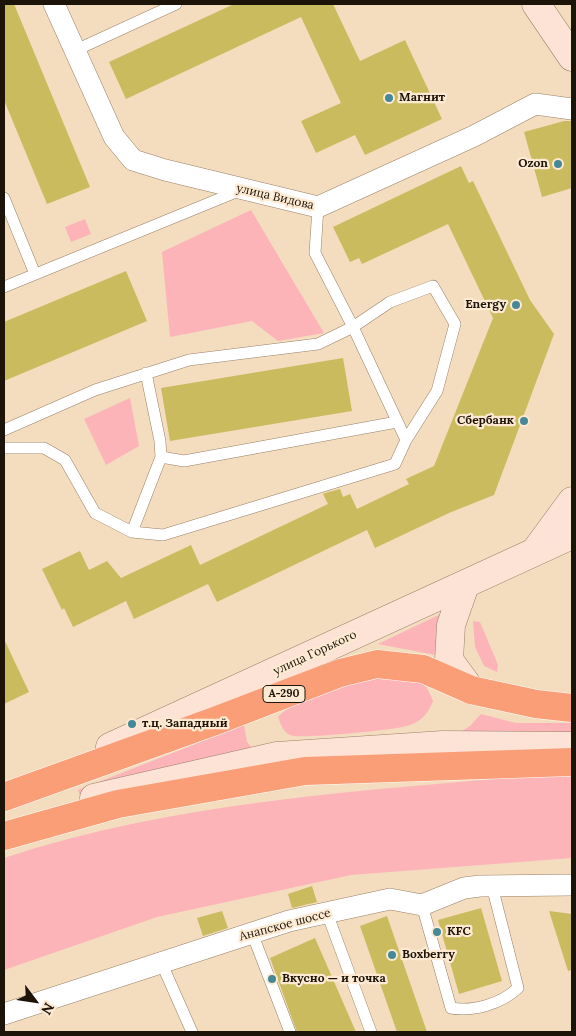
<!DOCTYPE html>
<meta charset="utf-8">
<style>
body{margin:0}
#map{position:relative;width:576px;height:1036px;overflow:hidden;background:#f4dcbf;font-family:Lora,serif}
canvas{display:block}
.frame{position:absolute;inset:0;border:5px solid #1c1409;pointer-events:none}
.north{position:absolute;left:10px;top:976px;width:50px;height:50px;-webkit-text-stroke:4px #feead2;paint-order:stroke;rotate:121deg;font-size:14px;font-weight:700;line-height:20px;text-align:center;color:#1c1409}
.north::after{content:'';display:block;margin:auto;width:18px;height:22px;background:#1c1409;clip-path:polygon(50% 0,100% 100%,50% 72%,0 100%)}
</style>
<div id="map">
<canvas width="576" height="1036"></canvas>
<div class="frame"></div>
<div class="north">N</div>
</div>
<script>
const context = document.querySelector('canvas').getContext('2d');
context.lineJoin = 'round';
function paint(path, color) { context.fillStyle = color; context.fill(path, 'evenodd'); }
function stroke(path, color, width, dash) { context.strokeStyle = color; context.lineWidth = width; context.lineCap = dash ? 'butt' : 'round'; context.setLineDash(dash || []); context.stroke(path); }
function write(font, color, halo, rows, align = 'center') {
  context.font = font + ' Lora,serif'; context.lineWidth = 4.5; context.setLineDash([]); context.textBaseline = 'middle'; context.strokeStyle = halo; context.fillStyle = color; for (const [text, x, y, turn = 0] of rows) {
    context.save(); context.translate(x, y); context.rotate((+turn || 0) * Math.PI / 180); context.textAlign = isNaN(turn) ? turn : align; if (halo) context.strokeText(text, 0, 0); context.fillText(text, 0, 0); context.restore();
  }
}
paint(new Path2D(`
 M251 210 324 333 278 341 252 321 170 337 162 252Z
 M85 219 91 234 71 242 65 227Z
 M130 398 139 446 106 465 84 419Z
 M449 610 441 656 378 644Z
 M473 621 480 622 498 665 497 672 484 666 475 647Z
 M388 677C414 680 423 674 433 701 429 712 422 721 410 725 399 730 307 738 294 736 284 735 281 725 278 717 298 695 358 682 388 677Z
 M481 714 516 723H572V734L454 736 470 726Z
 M244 725 247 742 256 752 172 768 80 796 78 790Z
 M541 775 572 776V858L351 875 157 917 4 970V858C176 801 361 791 541 775Z`), '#fcb4b9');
paint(new Path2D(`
 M4 4H14L90 187 47 204 4 100Z
 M234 4H333L360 61 405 40 442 119 365 155 355 135 316 153 301 121 341 103 301 17 126 99 109 62Z
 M564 121H572V188L542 197 524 132Z
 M461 166 469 183 473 181 530 300 554 334 494 495 449 513 375 548 367 530 217 602 208 584 134 619 126 601 73 627 64 608 62 610 42 569 80 551 89 570 107 561 121 578 191 545 200 565 328 504 323 494 325 493 340 489 343 497 350 494 357 509 409 484 406 479 434 466 493 318 448 224 362 264 359 258 350 262 333 227Z
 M126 271 147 321 4 381V322Z
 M343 358 352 411 170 441 161 388Z
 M4 639 29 692 4 704Z
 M312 886 317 902 292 908 288 894Z
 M481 908 502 981 459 994 438 920Z
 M222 911 228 928 203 936 197 918Z
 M549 911 572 914V970L568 971Z
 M387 916 427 1032H397L360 926Z
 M315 938 356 1032H297L270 958Z`), '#cabc5e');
const lane = new Path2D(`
 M76 50 176 4
 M4 198 35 274
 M4 287 241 190
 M4 430 95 390 189 360 318 344 353 327 315 253 318 207
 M4 448H44L65 460 95 513 132 532 163 535 395 464 406 440 353 327 390 302 433 286 455 324 437 391 406 440
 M161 457 184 461 397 422
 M132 532 161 457 160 441 146 373
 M422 905 451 1008C473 1012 501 1004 518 988L492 886
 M327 913 371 1032
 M252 933 290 1032
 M161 962 192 1032`);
const street = new Path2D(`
 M54 4 114 137 133 160 165 170 318 207 474 136 535 104 572 109
 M4 1014 289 921 390 899 422 905 464 888 480 886 572 885`);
const secondary = new Path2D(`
 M536 4 572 57
 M536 550 572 501
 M465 585 451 625 449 660 471 690
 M110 747 572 535
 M94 798 277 756 443 745 572 746`);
const highway = new Path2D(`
 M4 797 215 721 340 673 377 664 423 669 471 690 536 704 572 708
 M4 836 118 804 305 771 572 762`);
stroke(lane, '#988267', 12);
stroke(street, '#988267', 22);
stroke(secondary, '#988267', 29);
stroke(highway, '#fff', 29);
stroke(lane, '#fff', 11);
stroke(street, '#fff', 21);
stroke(secondary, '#fde2d6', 28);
stroke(highway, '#f99e77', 28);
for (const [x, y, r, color] of [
 [389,98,5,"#458898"],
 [558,164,5,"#458898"],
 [516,305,5,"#458898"],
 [524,421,5,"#458898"],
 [132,724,5,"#458898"],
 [437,932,5,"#458898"],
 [392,955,5,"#458898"],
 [272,979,5,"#458898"]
]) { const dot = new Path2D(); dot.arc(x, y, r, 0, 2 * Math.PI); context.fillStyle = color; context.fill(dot); stroke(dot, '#feead2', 2); }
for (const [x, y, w] of [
 [284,694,42]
]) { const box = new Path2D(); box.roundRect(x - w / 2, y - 8.5, w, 17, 4); context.fillStyle = '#feead2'; context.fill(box); stroke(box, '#1c1409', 1); }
write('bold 11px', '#1c1409', null, [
 ["А-290",284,694]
]);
write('bold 12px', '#1c1409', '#feead2', [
 ["Магнит",399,98],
 ["Ozon",548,164,"right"],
 ["Energy",506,305,"right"],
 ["Сбербанк",514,421,"right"],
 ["т.ц. Западный",142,724],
 ["KFC",447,932],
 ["Boxberry",402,955],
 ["Вкусно — и точка",282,979]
], 'left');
write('12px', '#1c1409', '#feead2', [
 ["улица Видова",275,197,13],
 ["улица Горького",315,653,-25],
 ["Анапское шоссе",285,925,-15]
]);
</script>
